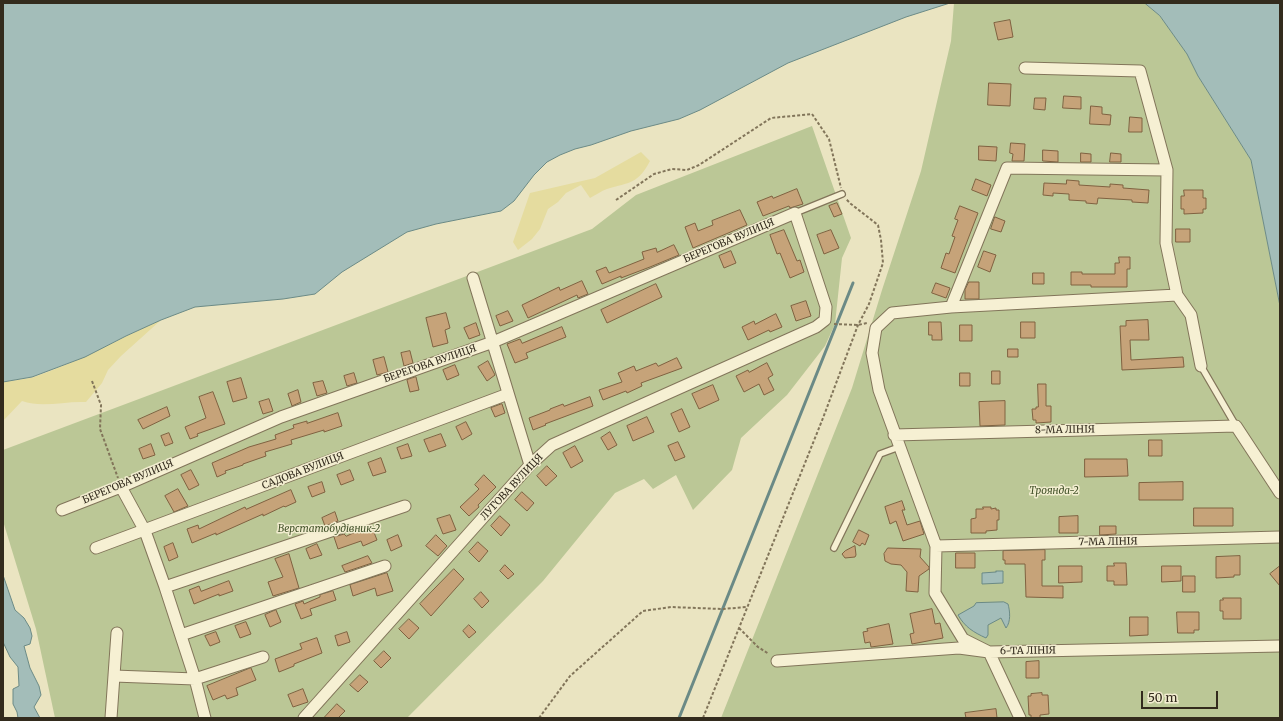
<!DOCTYPE html>
<meta charset="utf-8">
<style>
body{margin:0}
#map{position:relative;width:1283px;height:721px;overflow:hidden;background:#eae4c1;font-family:Merriweather,serif}
canvas{display:block}
.frame{position:absolute;inset:0;border:4px solid #332b1d;pointer-events:none}
.scale{position:absolute;left:1141px;top:691px;width:77px;height:18px;box-sizing:border-box;border:2px solid #332b1d;border-top:0;padding-left:5px;font-size:12px;line-height:14px;white-space:nowrap;color:#332b1d;-webkit-text-stroke:3px #f2edd0;paint-order:stroke}
</style>
<div id="map">
<canvas width="1283" height="721"></canvas>
<div class="frame"></div>
<div class="scale">50 m</div>
</div>
<script>
const context = document.querySelector('canvas').getContext('2d');
context.lineJoin = 'round';
function paint(path, color) { context.fillStyle = color; context.fill(path, 'evenodd'); }
function stroke(path, color, width, dash) { context.strokeStyle = color; context.lineWidth = width; context.lineCap = dash ? 'butt' : 'round'; context.setLineDash(dash || []); context.stroke(path); }
function write(font, color, halo, rows, align = 'center') {
  context.font = font + ' Merriweather,serif'; context.lineWidth = 3; context.setLineDash([]); context.textBaseline = 'middle'; context.strokeStyle = halo; context.fillStyle = color; for (const [text, x, y, turn = 0] of rows) {
    context.save(); context.translate(x, y); context.rotate((+turn || 0) * Math.PI / 180); context.textAlign = isNaN(turn) ? turn : align; if (halo) context.strokeText(text, 0, 0); context.fillText(text, 0, 0); context.restore();
  }
}
paint(new Path2D(`
 M954 3H1145L1160 16 1187 54 1198 76 1251 160 1280 306V718H721L852 388 882 290 921 171 951 41Z
 M812 126 851 238 842 258 835 324 825 346 787 395 741 438 732 470 693 510 676 475 653 489 644 479 615 493 543 581 407 718H55L36 629 3 521V450L592 229 636 195Z`), '#bbc796');
paint(new Path2D(`
 M641 152 650 161C638 184 630 182 607 189 601 191 596 195 590 198L581 185 566 193 558 202 548 209 540 229 532 239 518 250 513 242 530 193 595 178Z
 M161 320 121 356 108 370 102 383 86 402C64 401 42 408 22 401L3 421V382C13 380 24 380 34 377 78 362 118 339 161 320Z`), '#e5dc9f');
const water = new Path2D(`
 M3 3H950L906 17 788 63 700 110 679 119 631 131 591 145 575 149 560 155 547 162 534 175 514 201 501 211 436 224 407 232 342 272 315 294 283 299 195 307 161 320 126 336 85 357 32 377 3 382Z
 M1145 3H1280V306L1251 160 1198 76 1187 54 1160 16Z
 M996 571H1003V583L982 584V573L996 572Z
 M3 575 15 610 24 618 30 628 32 636 30 644 24 646 30 668 39 686 41 695 34 707 40 718H18L17 712 13 704V689L19 686 18 667 10 657 3 642Z
 M1004 602 1008 604C1010 611 1011 622 1006 628L1001 618 988 625V635L986 638C973 632 965 627 958 615L974 606 976 603Z`);
paint(water, '#a3bdb9');
stroke(water, '#6b8a86', 1);
stroke(new Path2D(`
 M679 718 853 283`), '#6b8a86', 3);
const building = new Path2D(`
 M1010 20 1013 37 998 40 994 23Z
 M989 83 1011 84 1010 106 988 105Z
 M1064 96 1081 97V109L1063 108Z
 M1035 98H1046L1045 110 1034 109Z
 M1091 106 1102 107V114L1111 115 1110 125 1090 124Z
 M1130 117 1142 118V132H1129Z
 M1011 143 1025 144 1024 161H1012L1013 154 1010 153Z
 M979 146 997 147 996 161 979 160Z
 M1043 150 1058 151V162L1043 161Z
 M1081 153 1091 154V162H1081Z
 M1111 153 1121 154V162H1110Z
 M976 179 991 185 987 196 972 190Z
 M1067 180 1079 181V185L1110 187V184L1123 185V188L1149 190 1148 203 1132 202V200L1098 198 1097 204 1086 203V201L1069 200V194L1053 193V196L1043 195 1044 183 1066 184Z
 M797 189 803 204 790 208 789 206 763 216 757 202 772 196 773 198Z
 M1184 190H1203V198H1206V209H1203V213L1184 214V209H1181V196H1184Z
 M837 203 842 214 834 217 829 206Z
 M960 206 978 213 955 273 941 268 946 253 949 254 955 237 952 236 958 220 955 219Z
 M740 210 747 225 693 248 685 227 695 223 698 231 713 225 712 221Z
 M995 217 1005 221 1001 232 991 229Z
 M1176 229H1190V242H1176Z
 M784 230 797 261 800 260 804 272 790 278 780 253 777 254 770 235Z
 M831 230 839 248 824 254 817 235Z
 M674 245 679 255 650 267 621 278V276L602 284 596 271 606 267 609 273 644 259 642 252 656 248 657 252Z
 M731 251 736 263 724 268 719 256Z
 M984 251 996 255 990 272 978 267Z
 M1119 257H1130V269H1127V287H1091V285H1071V272H1082V274H1115V263H1119Z
 M1033 273H1044V284H1033Z
 M582 281 588 294 578 298 577 295 528 318 522 305 559 287 560 290Z
 M969 282H979V299H965V290Z
 M936 283 950 288 946 298 932 293Z
 M656 284 662 297 607 323 601 310Z
 M806 301 811 316 796 321 791 306Z
 M508 311 513 321 500 326 496 316Z
 M446 313 450 328 445 330 448 343 433 347 426 318Z
 M776 314 782 327 770 332 769 330 748 340 742 327 754 321 755 324Z
 M1148 320 1149 340H1130L1131 360 1183 357 1184 367 1122 370 1120 326H1126V321Z
 M929 322H941L942 340H932V335H929Z
 M1021 322H1035V338H1021Z
 M476 323 480 335 469 339 464 328Z
 M960 325H972V341H960Z
 M562 327 566 337 526 353 528 358 515 363 507 344 520 339 522 343Z
 M1008 349H1018V357H1008Z
 M410 351 413 363 404 366 401 353Z
 M384 357 388 372 377 375 373 360Z
 M677 358 682 368 641 383 642 386 627 393 626 391 603 400 599 390 622 382 618 373 634 366 636 371 656 363 658 366Z
 M488 361 495 375 487 381 478 367Z
 M767 363 773 375 768 378 774 390 764 395 759 384 744 392 736 376 748 370 749 372Z
 M455 365 459 375 447 380 443 370Z
 M992 371H1000V384H992Z
 M354 373 357 383 347 386 344 376Z
 M960 373H970V386H960Z
 M416 377 419 390 410 392 407 380Z
 M241 378 247 398 233 402 227 382Z
 M323 381 327 393 317 396 313 383Z
 M1038 384H1046V406H1051V422L1036 423V420H1033L1032 409H1036V407H1038Z
 M713 385 719 400 699 409 692 394Z
 M298 390 301 402 292 406 288 394Z
 M213 392 225 424 197 434 198 436 190 439 185 427 206 418 199 397Z
 M590 397 593 406 545 424 546 425 533 430 529 418 550 410V409L563 404 564 406Z
 M269 399 273 411 263 414 259 402Z
 M1005 401V425L980 426 979 402Z
 M502 404 505 413 495 417 491 408Z
 M167 407 170 416 143 429 138 420Z
 M682 409 690 427 679 432 671 414Z
 M338 413 342 426 324 432V430L291 440 292 444 265 452 266 456 243 464V465L225 471 226 473 217 477 212 463 249 447 276 439 275 435 294 428 293 425 307 421V423Z
 M647 417 654 432 633 441 627 426Z
 M466 422 472 434 462 440 456 427Z
 M610 432 617 445 608 450 601 438Z
 M169 433 173 443 165 446 161 436Z
 M441 434 446 446 429 452 424 440Z
 M1149 440H1162V456H1149Z
 M678 442 685 457 675 461 668 446Z
 M151 444 155 455 143 459 139 449Z
 M408 444 412 456 401 459 397 448Z
 M575 446 583 461 571 468 563 453Z
 M381 458 386 472 373 476 368 463Z
 M1085 459H1127L1128 476 1085 477Z
 M547 466 557 476 546 486 537 476Z
 M191 470 199 485 189 490 181 475Z
 M350 470 354 480 341 485 337 475Z
 M484 475 496 487 478 505 479 507 469 516 460 507 479 489 475 485Z
 M322 482 325 492 312 497 308 487Z
 M1183 482V500H1139V483Z
 M178 489 188 506 174 512 165 496Z
 M291 490 296 502 285 507 284 506 263 516V514L216 535V533L192 543 187 529 198 525 199 529 245 507 246 509Z
 M522 492 534 503 527 511 515 500Z
 M902 501 905 510H902L907 525 920 521 924 534 903 541 896 521 890 524 885 507Z
 M983 507H991V509L996 508V510H999V520H997V530L986 531V533H971V519L976 518V509H983Z
 M1194 508H1233V526H1194Z
 M335 512 338 521 325 526 322 518Z
 M450 515 456 530 443 534 437 519Z
 M500 516 510 525 501 536 491 526Z
 M1078 516V533H1059V517Z
 M371 525 377 540 363 546 361 541 338 549 334 537 344 534 346 536Z
 M1100 526H1116V534L1100 535Z
 M859 530 869 535 865 545 862 543 860 546 853 542Z
 M398 535 402 546 391 551 387 540Z
 M436 535 447 546 438 556 426 546Z
 M478 542 488 551 479 562 469 552Z
 M173 543 178 557 169 561 164 547Z
 M317 544 322 555 310 559 306 549Z
 M855 546 856 555 855 557 845 558 842 554 845 551Z
 M888 548 921 549 920 557 929 567V569L919 576 918 592 906 591 907 572 901 565 891 564 885 561 884 554Z
 M1045 550V560H1042V586H1063V598L1026 597 1025 564H1005V560H1003V551Z
 M956 553H975V568H956Z
 M289 554 299 588 273 596 268 582 283 577 275 559Z
 M368 556 372 563 345 572 342 566Z
 M1240 556V575H1234V577L1216 578V557Z
 M1114 563H1126L1127 585H1114V581H1107V566H1114Z
 M505 565 514 574 508 579 500 571Z
 M1059 566H1082V582L1059 583Z
 M1162 566H1181V581L1162 582Z
 M1280 566V586L1270 574Z
 M454 569 464 579 431 616 420 604Z
 M387 573 393 591 377 596 375 588 353 596 350 585Z
 M1183 576H1195V592H1183Z
 M229 581 233 591 219 596V594L194 604 189 590 199 586 201 591Z
 M333 591 336 600 310 609 312 615 301 619 295 604 303 601 304 604 320 597V595Z
 M481 592 489 601 482 608 474 599Z
 M1223 598H1241V619H1223V611H1220V600H1223Z
 M932 609 935 624 940 623 943 638 912 644 910 634 914 633 910 614Z
 M276 610 281 622 270 627 265 615Z
 M1177 612H1199V630H1194V633H1178Z
 M1130 617H1148V635L1130 636Z
 M409 619 419 628 409 639 399 629Z
 M246 622 251 634 240 638 235 626Z
 M889 624 893 644 871 647 870 642 865 643 863 632 868 631 867 629Z
 M469 625 476 632 469 638 463 631Z
 M216 632 220 642 210 646 205 636Z
 M347 632 350 642 338 646 335 636Z
 M317 638 322 653 294 664V666L279 672 275 659 302 649 300 644Z
 M384 651 391 658 381 668 374 661Z
 M1039 661V678H1026V662Z
 M251 668 256 680 236 688 238 695 227 699 225 695 213 700 207 686Z
 M360 675 368 682 358 692 350 685Z
 M303 689 308 702 293 707 288 695Z
 M1042 693V695H1048L1049 714 1040 715V718H1031V715H1029L1028 696H1031V694Z
 M337 704 345 711 338 718H324Z
 M996 709 997 718H966L965 713Z`);
paint(building, '#c6a379');
stroke(building, '#806241', 1);
const service = new Path2D(`
 M795 213 842 194
 M1201 366 1236 426
 M834 548 880 454 899 447`);
const minor = new Path2D(`
 M1025 68 1140 71 1167 170 1166 243 1177 295 1191 315 1201 366
 M473 278 530 465
 M951 307 1007 168 1167 170
 M894 435 1236 426 1280 493
 M121 487 145 531 165 587 195 679 205 718
 M62 510 121 487 281 417 493 342 795 213 826 307 825 320 816 327 552 445 530 465 304 718
 M936 546 1280 537
 M96 548 508 394
 M165 587 405 506
 M181 635 385 566
 M777 661 959 648 989 652 1280 646
 M114 676 195 679 263 657
 M111 718 117 633
 M1020 718 989 652 963 639 935 593 936 546 879 390 872 353 876 328 892 313 951 307 1177 295`);
stroke(service, '#82755a', 8);
stroke(minor, '#82755a', 13);
stroke(new Path2D(`
 M616 200 654 174 672 169 687 170 699 165 771 118 812 114 829 139 841 188
 M834 324 858 325 867 323
 M92 381 101 405 100 429 118 478
 M739 628 758 647 769 654
 M539 718 570 676 643 611 671 607 722 609 747 607
 M703 718 823 418 858 325 869 304 883 263 881 240 878 225 851 204 846 199`), '#82755a', 2, [3, 2]);
stroke(service, '#f6f0d3', 5.5);
stroke(minor, '#f6f0d3', 11);
write('10px', '#332b1d', '#f2edd0', [
 ["БЕРЕГОВА ВУЛИЦЯ",729,241,-23],
 ["БЕРЕГОВА ВУЛИЦЯ",430,364,-19],
 ["8-МА ЛІНІЯ",1065,430,-1],
 ["САДОВА ВУЛИЦЯ",303,471,-21],
 ["БЕРЕГОВА ВУЛИЦЯ",128,482,-23],
 ["ЛУГОВА ВУЛИЦЯ",512,487,-47],
 ["7-МА ЛІНІЯ",1108,542,-1],
 ["6-ТА ЛІНІЯ",1028,651,-1]
]);
write('italic 10px', '#3e4e25', '#f2edd0', [
 ["Троянда-2",1054,491],
 ["Верстатобудівник-2",329,529]
]);
</script>
